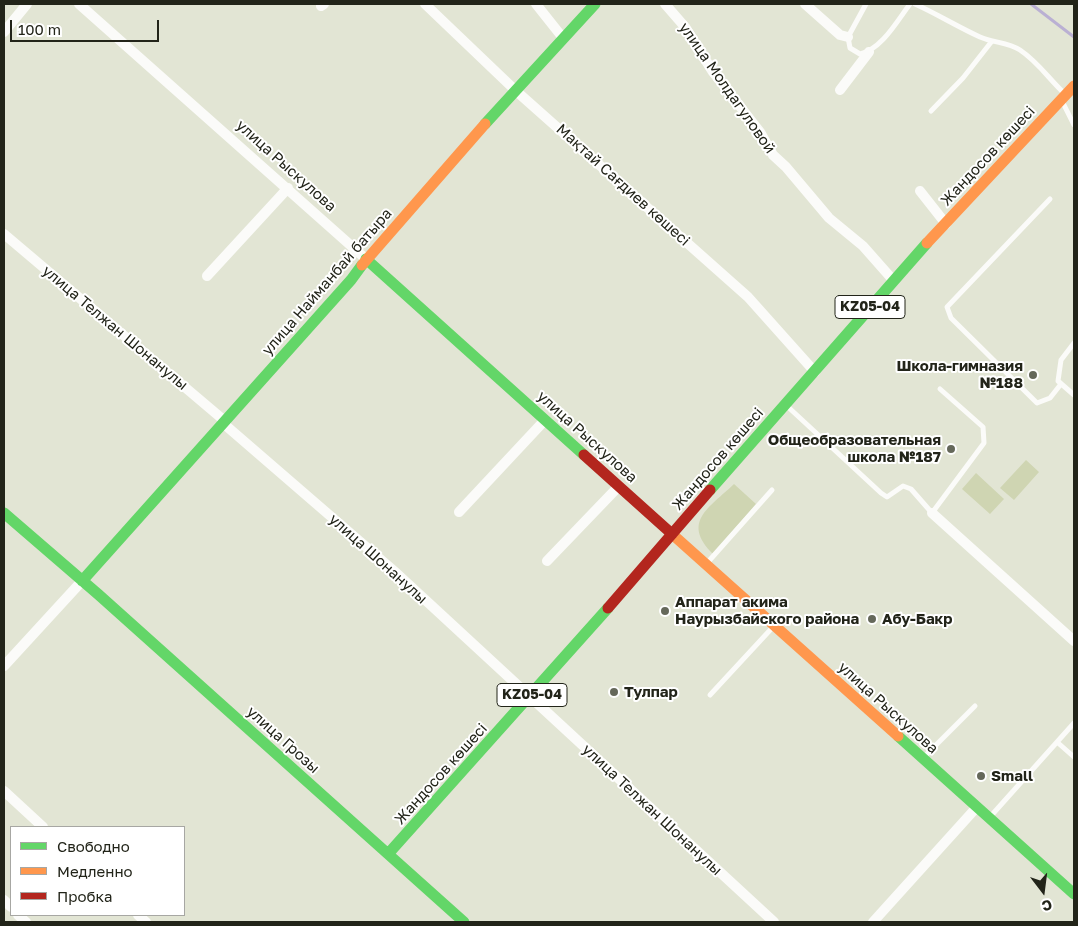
<!DOCTYPE html>
<meta charset="utf-8">
<style>
body{margin:0}
#map{position:relative;width:1078px;height:926px;overflow:hidden;background:#e2e5d4;font-family:"Golos Text",sans-serif}
canvas{display:block}
.frame{position:absolute;inset:0;border:5px solid #222419;pointer-events:none}
.legend{position:absolute;left:10px;top:826px;width:175px;height:90px;box-sizing:border-box;background:#fff;border:1px solid #a7a7a3;margin:0;padding:6px 9px;list-style:none;font-size:15px;color:#222419}
.legend li{display:flex;align-items:center;gap:10px;height:25px}
.legend b{width:25px;border:1px solid #a7a7a3}
.north{position:absolute;left:1018px;top:866px;width:50px;height:50px;-webkit-text-stroke:4px #fff;paint-order:stroke;rotate:165deg;font-size:14px;font-weight:700;line-height:20px;text-align:center;color:#222419}
.north::after{content:'';display:block;margin:auto;width:18px;height:22px;background:#222419;clip-path:polygon(50% 0,100% 100%,50% 72%,0 100%)}
.scale{position:absolute;left:10px;top:20px;width:149px;height:22px;box-sizing:border-box;border:2px solid #222419;border-top:0;padding-left:6px;font-size:15px;line-height:18px;white-space:nowrap;color:#222419;-webkit-text-stroke:4px #fff;paint-order:stroke}
</style>
<div id="map">
<canvas width="1078" height="926"></canvas>
<div class="frame"></div>
<ul class="legend">
<li><b style="height:6px;background:#63d668"></b>Свободно</li>
<li><b style="height:6px;background:#ff974d"></b>Медленно</li>
<li><b style="height:6px;background:#b3261e"></b>Пробка</li>
</ul>
<div class="north">С</div>
<div class="scale">100 m</div>
</div>
<script>
const context = document.querySelector('canvas').getContext('2d');
context.lineJoin = 'round';
function paint(path, color) { context.fillStyle = color; context.fill(path, 'evenodd'); }
function stroke(path, color, width, dash) { context.strokeStyle = color; context.lineWidth = width; context.lineCap = dash ? 'butt' : 'round'; context.setLineDash(dash || []); context.stroke(path); }
function write(font, color, halo, rows, align = 'center') {
  context.font = font + ' "Golos Text",sans-serif'; context.lineWidth = 4; context.setLineDash([]); context.textBaseline = 'middle'; context.strokeStyle = halo; context.fillStyle = color; for (const [text, x, y, turn = 0] of rows) {
    context.save(); context.translate(x, y); context.rotate((+turn || 0) * Math.PI / 180); context.textAlign = isNaN(turn) ? turn : align; if (halo) context.strokeText(text, 0, 0); context.fillText(text, 0, 0); context.restore();
  }
}
paint(new Path2D(`
 M1026 460 1039 472 1014 500 1000 488Z
 M976 473 1004 499 990 514 962 489Z
 M734 484 756 504 713 554C681 522 709 508 734 484Z`), '#cfd5b2');
stroke(new Path2D(`
 M1031 4 1074 37`), '#bab0d3', 3);
stroke(new Path2D(`
 M866 4 848 37 850 48 860 54C882 49 897 21 910 4
 M915 4C937 14 958 27 980 37 994 43 1008 42 1020 50 1038 62 1049 79 1064 93
 M1063 103 1074 125
 M931 111 963 78 992 41
 M1050 199 947 307 951 318 1037 403 1050 398 1061 384
 M1074 343 1061 360 1058 381 1074 395
 M787 406 881 493 887 497 903 486 911 489 932 513 984 443 983 427 940 389
 M708 562 772 490
 M710 695 772 628
 M1057 742 1074 757
 M924 757 975 706
 M990 817 1074 723`), '#fbfbf9', 5);
stroke(new Path2D(`
 M79 4 366 259
 M425 4 515 90 748 297 815 372
 M536 4 563 38
 M665 4 685 27 713 72 760 132 773 155 786 167 829 218 863 246 893 280
 M805 4 840 35 848 37
 M321 6 324 4
 M4 32 27 4
 M840 90 869 52
 M920 191 946 224
 M4 234 226 422
 M207 276 288 188
 M224 424 394 571 774 922
 M459 512 545 420
 M932 513 1074 641
 M547 561 619 486
 M4 666 82 581
 M4 791 43 827
 M4 900 11 907
 M18 915 26 922
 M138 915 146 922
 M873 922 976 808`), '#fbfbf9', 10);
stroke(new Path2D(`
 M485 124 595 4
 M366 259 584 455
 M710 490 927 243
 M4 513 99 595 388 854
 M82 581 351 280 362 265
 M898 736 1074 894
 M464 922 388 854 608 608`), '#63d668', 11);
stroke(new Path2D(`
 M927 243 1074 86
 M362 265 485 124
 M672 534 898 736`), '#ff974d', 11);
stroke(new Path2D(`
 M584 455 672 534
 M608 608 710 490`), '#b3261e', 11);
for (const [x, y, r, color] of [
 [1033,375,5,"#65685a"],
 [951,449,5,"#65685a"],
 [665,611,5,"#65685a"],
 [872,619,5,"#65685a"],
 [614,692,5,"#65685a"],
 [981,776,5,"#65685a"]
]) { const dot = new Path2D(); dot.arc(x, y, r, 0, 2 * Math.PI); context.fillStyle = color; context.fill(dot); stroke(dot, '#fff', 2); }
for (const [x, y, w] of [
 [870,307,70],
 [532,695,70]
]) { const box = new Path2D(); box.roundRect(x - w / 2, y - 11.5, w, 23, 4); context.fillStyle = '#fff'; context.fill(box); stroke(box, '#222419', 1); }
write('bold 14px', '#222419', null, [
 ["KZ05-04",870,307],
 ["KZ05-04",532,695]
]);
write('15px', '#222419', '#fff', [
 ["улица Молдагуловой",727,88,55],
 ["Жандосов көшесі",988,156,-47],
 ["улица Рыскулова",286,166,42],
 ["Мақтай Сағдиев көшесі",623,185,42],
 ["улица Найманбай батыра",327,282,-49],
 ["улица Телжан Шонанулы",115,328,40],
 ["улица Рыскулова",587,437,42],
 ["Жандосов көшесі",718,459,-49],
 ["улица Шонанулы",378,559,42],
 ["улица Рыскулова",888,708,42],
 ["улица Грозы",283,740,42],
 ["Жандосов көшесі",441,774,-48],
 ["улица Телжан Шонанулы",652,810,43]
]);
write('bold 15px', '#222419', '#fff', [
 ["Школа-гимназия",1023,366,"right"],
 ["№188",1023,383,"right"],
 ["Общеобразовательная",941,440,"right"],
 ["школа №187",941,457,"right"],
 ["Аппарат акима",675,602],
 ["Наурызбайского района",675,619],
 ["Абу-Бакр",882,619],
 ["Тулпар",624,692],
 ["Small",991,776]
], 'left');
</script>
